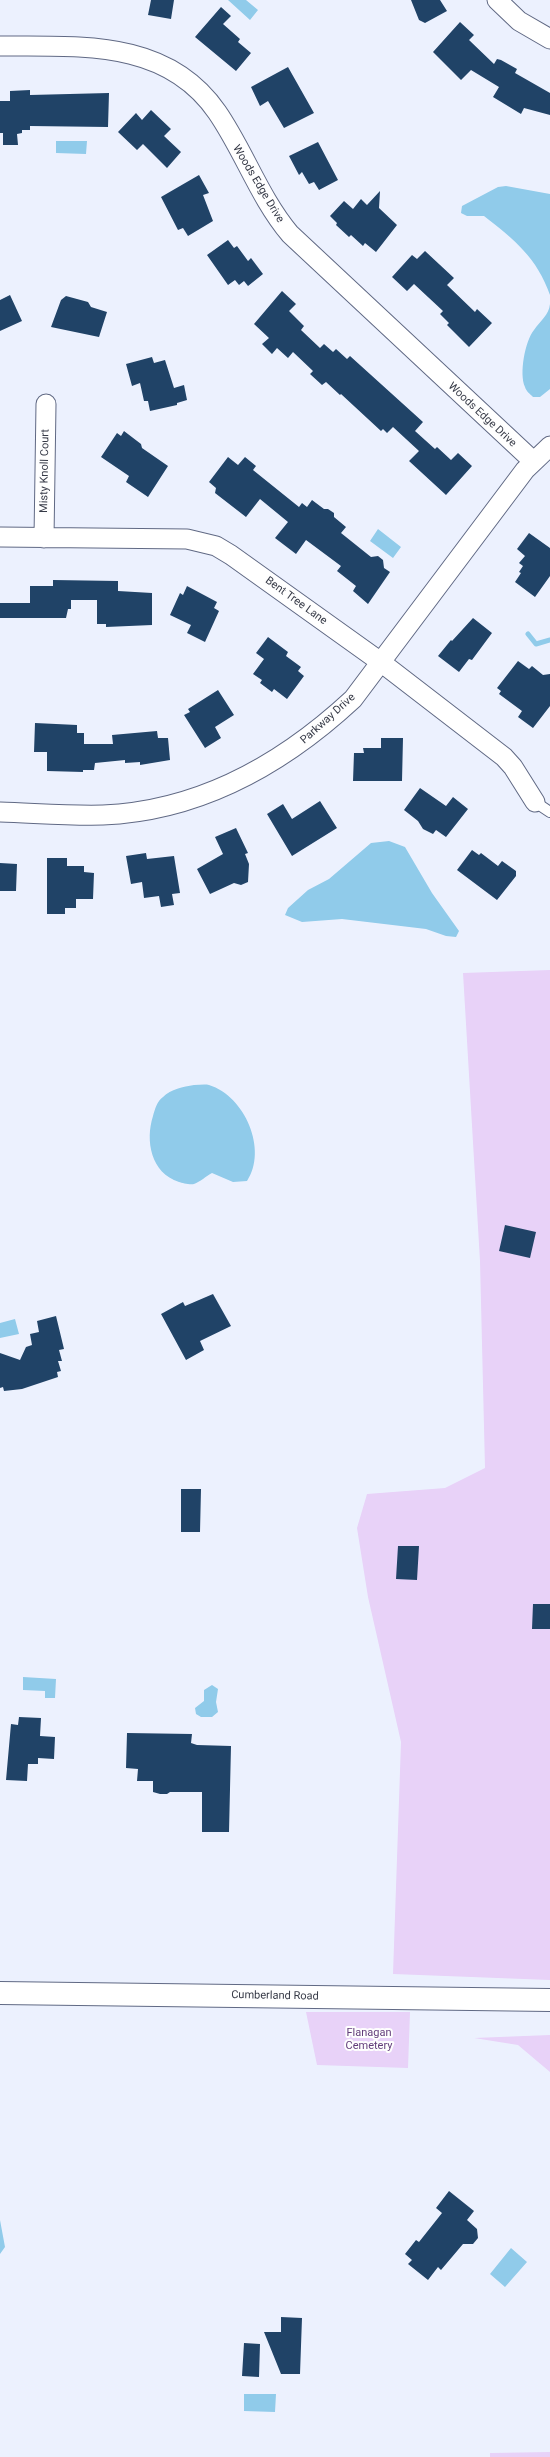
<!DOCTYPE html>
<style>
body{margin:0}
canvas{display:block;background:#ecf1fe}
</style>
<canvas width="550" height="2457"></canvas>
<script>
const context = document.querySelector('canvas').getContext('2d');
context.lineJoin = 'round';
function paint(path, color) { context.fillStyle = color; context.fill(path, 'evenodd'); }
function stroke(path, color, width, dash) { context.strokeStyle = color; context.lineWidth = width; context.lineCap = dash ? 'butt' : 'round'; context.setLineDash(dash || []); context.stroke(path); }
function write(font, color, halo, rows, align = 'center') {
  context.font = font + ' Roboto,sans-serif'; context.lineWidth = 4; context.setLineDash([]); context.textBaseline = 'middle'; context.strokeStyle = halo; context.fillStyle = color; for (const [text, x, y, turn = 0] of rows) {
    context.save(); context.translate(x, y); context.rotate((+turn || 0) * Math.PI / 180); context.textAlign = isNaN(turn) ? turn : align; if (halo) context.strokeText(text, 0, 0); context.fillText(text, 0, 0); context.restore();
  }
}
paint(new Path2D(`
 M550 970V1980L393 1974 401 1742 368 1597 357 1528 367 1494 445 1488 485 1468 480 1261 463 973Z
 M306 2012H410L408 2068 317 2065Z
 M550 2035V2072L518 2045 474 2038Z
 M550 2452V2457H490V2453Z`), '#e8d2f8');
paint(new Path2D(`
 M228 0H246L258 10 250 20Z
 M56 141H87L86 154 56 153Z
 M506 186 550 194V295C537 258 515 240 484 216H467L461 213 462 206 498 187Z
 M550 304V389L540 397H533C530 394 526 391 525 387 519 374 525 341 534 330 540 321 549 315 550 304Z
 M378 529 401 547 393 558 370 541Z
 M389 841 405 847 432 893 459 931 456 937 446 936 426 929 342 919 302 922 285 915 288 908 308 890 329 879 371 843Z
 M194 1085C199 1085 205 1084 209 1085 245 1096 268 1150 247 1181L233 1182 212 1173C206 1176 200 1182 194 1184 190 1185 182 1183 179 1182 151 1173 145 1141 153 1116 155 1109 157 1101 163 1097 171 1089 183 1087 194 1085Z
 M15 1319 19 1334 0 1338V1323Z
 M23 1677 56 1679 55 1698H45V1691L23 1690Z
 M212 1685 218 1689 216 1702 218 1712 212 1717H201L196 1714 195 1708 204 1701V1690Z
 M0 2220 5 2247 0 2254Z
 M511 2248 527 2262 505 2287 490 2274Z
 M244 2394H276L275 2412 244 2411Z`), '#90cbea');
stroke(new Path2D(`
 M528 634 536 644 550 640`), '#90cbea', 5);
paint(new Path2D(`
 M151 0H174L171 19 148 15Z
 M411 0H440L447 11 425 23 419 20Z
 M221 7 231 16 223 24 240 39 238 42 251 53 236 71 195 37Z
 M460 22 474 35 469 40 494 64 497 59 501 60 517 69 515 73 550 93V115L524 108 521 114 493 97 499 87 471 70 461 80 433 52Z
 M288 67 314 113 284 128 268 101 260 106 251 87Z
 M30 90V95L109 93 108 127 30 126V130H22V133L17 134 18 145H3V133H0V101H10V91Z
 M151 110 171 129 164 136 181 152 167 168 143 144 137 150 118 132 136 113 142 120Z
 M318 142 338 180 319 190 314 182 309 184 302 172 299 175 289 156Z
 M199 175 209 193 203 195 213 221 188 236 183 228 178 230 161 197Z
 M380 191 379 208 397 225 376 252 365 243 363 246 351 235 349 237 336 225 337 223 330 216 344 201 353 209 361 199 367 205Z
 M228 240 234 248 237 246 248 261 251 258 263 274 248 286 244 281 239 285 235 280 228 285 207 255Z
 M425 251 454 278 447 285 475 312 477 309 492 323 469 347 447 325 449 323 440 314 443 311 414 284 407 291 392 277 412 255 417 259Z
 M282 291 296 304 289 311 304 326 301 330 320 348 324 344 333 352 336 349 347 359 350 356 423 422 415 431 435 449 437 447 451 460 458 453 472 466 446 495 409 461 419 451 393 427 387 433 383 429 381 431 341 394 340 395 326 382 322 385 310 374 313 371 293 352 288 358 277 348 272 354 262 344 269 338 254 324Z
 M10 295 22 321 0 331V300Z
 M66 296 88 302 91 307 107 312 99 337 51 327 61 300Z
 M152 357 154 363 165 360 174 388 184 385 187 400 177 403V405L150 411 148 401H144L140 383 132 386 126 364Z
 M124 431 141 444 142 448 168 466 148 497 126 482 129 476 101 457 117 433 121 436Z
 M228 457 238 465 245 457 256 466 253 470 299 507 302 503 307 507 312 500 324 509H328L334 513V517L346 527 341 533 371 557 378 556 383 560 384 568 390 572 368 604 353 591 356 586 337 571 341 566 306 540 296 554 275 538 288 522 260 499 246 517 215 493 216 488 209 482Z
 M529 533 550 548V576L535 597 515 582 521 573 519 572 523 566 519 563 525 556 517 549Z
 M53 580 118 581V591L152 593V625L106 627V624H97V600H71V609H68L66 618H0V603H30V586H53Z
 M187 586 217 602 214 608 219 611 205 642 187 633 191 625 170 615 180 593 183 595Z
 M473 618 492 633 472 660 469 659 459 672 438 656 451 640 452 641Z
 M268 637 288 652 286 656 301 667 298 671 304 676 287 699 274 689 272 692 260 683 262 680 253 674 264 659 256 653Z
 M518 661 529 669 532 666 543 675 550 674V706L533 728 518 717 522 711 499 694 501 691 497 688Z
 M218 690 234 715 215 727 221 738 205 748 184 715 190 712 188 709Z
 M35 723 77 725V733H84V744H113L112 735 157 731 158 738H168L170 760 140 765V762L125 763V760L95 763 94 770H83V772L47 771V752H34Z
 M381 738H403L402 781H353L354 753H364L363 748H381Z
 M420 788 446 806 453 797 468 809 446 837 436 830 433 834 423 829 418 821 404 810Z
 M320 801 337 828 292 856 267 814 283 804 292 819Z
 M236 828 248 853 245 854 249 864 248 882 241 885 234 883 210 894 197 869 223 854 215 837Z
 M472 850 479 855 481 853 498 866 502 861 516 871V876L497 900 457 870Z
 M146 853 147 859 174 856 180 893 172 894 174 905 161 907 159 896 144 898 142 882 131 884 126 856Z
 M47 858H67V866H84V872L94 873 93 899H76V908H65V914H47Z
 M0 863 17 864 16 891H0Z
 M505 1225 536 1232 530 1258 499 1251Z
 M213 1294 231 1326 200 1341 204 1350 186 1360 161 1314 183 1302 185 1306Z
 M56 1316 64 1349 59 1350 62 1361H58L61 1371 57 1372 58 1377 22 1389 4 1391 3 1387 0 1388V1353L20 1360 26 1347 32 1345 30 1334 39 1332 37 1321Z
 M181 1489H201L200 1532H181Z
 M398 1546H419L417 1580 396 1579Z
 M533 1604H550V1629H532Z
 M19 1717 41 1718 40 1736 55 1737 54 1759 38 1758V1764H28L27 1781 6 1780 11 1724 18 1725Z
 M127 1733 192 1734 191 1743 197 1745 231 1746 229 1832H202V1792H170L167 1794H160L153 1792V1781H137L138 1769 126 1768Z
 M449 2191 474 2211 467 2220 477 2229 478 2238 473 2244H463L441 2270 438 2267 428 2280 408 2264 412 2260 405 2254 416 2240 419 2242 442 2213 436 2208Z
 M281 2317 302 2318 300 2374H281L264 2332H281Z
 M244 2343 260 2344 259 2377 242 2376Z`), '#204367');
const lane = new Path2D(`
 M535 802 550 812`);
const street = new Path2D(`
 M497 0 519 21 550 39
 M0 46C78 47 166 38 217 112 244 151 259 197 290 234L533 461
 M0 537 187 539 216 546 231 555 382 663 504 757 513 767 535 802
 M44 538 46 404
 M0 812C34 813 69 816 103 815 201 811 283 764 353 699L525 470 550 446`);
const secondary = new Path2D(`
 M0 1993 550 2000`);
stroke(lane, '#606984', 12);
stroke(street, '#606984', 21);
stroke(secondary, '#606984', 24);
stroke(lane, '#fff', 10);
stroke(street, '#fff', 19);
stroke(secondary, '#fff', 22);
write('11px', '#363a47', '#fefefe', [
 ["Woods Edge Drive",258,184,59],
 ["Woods Edge Drive",482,415,43],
 ["Misty Knoll Court",45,471,-89],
 ["Bent Tree Lane",296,601,36],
 ["Parkway Drive",328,719,-42],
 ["Cumberland Road",275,1996,1]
]);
write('11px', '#623d7a', '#fefefe', [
 ["Flanagan",369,2033],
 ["Cemetery",369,2046]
]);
</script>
